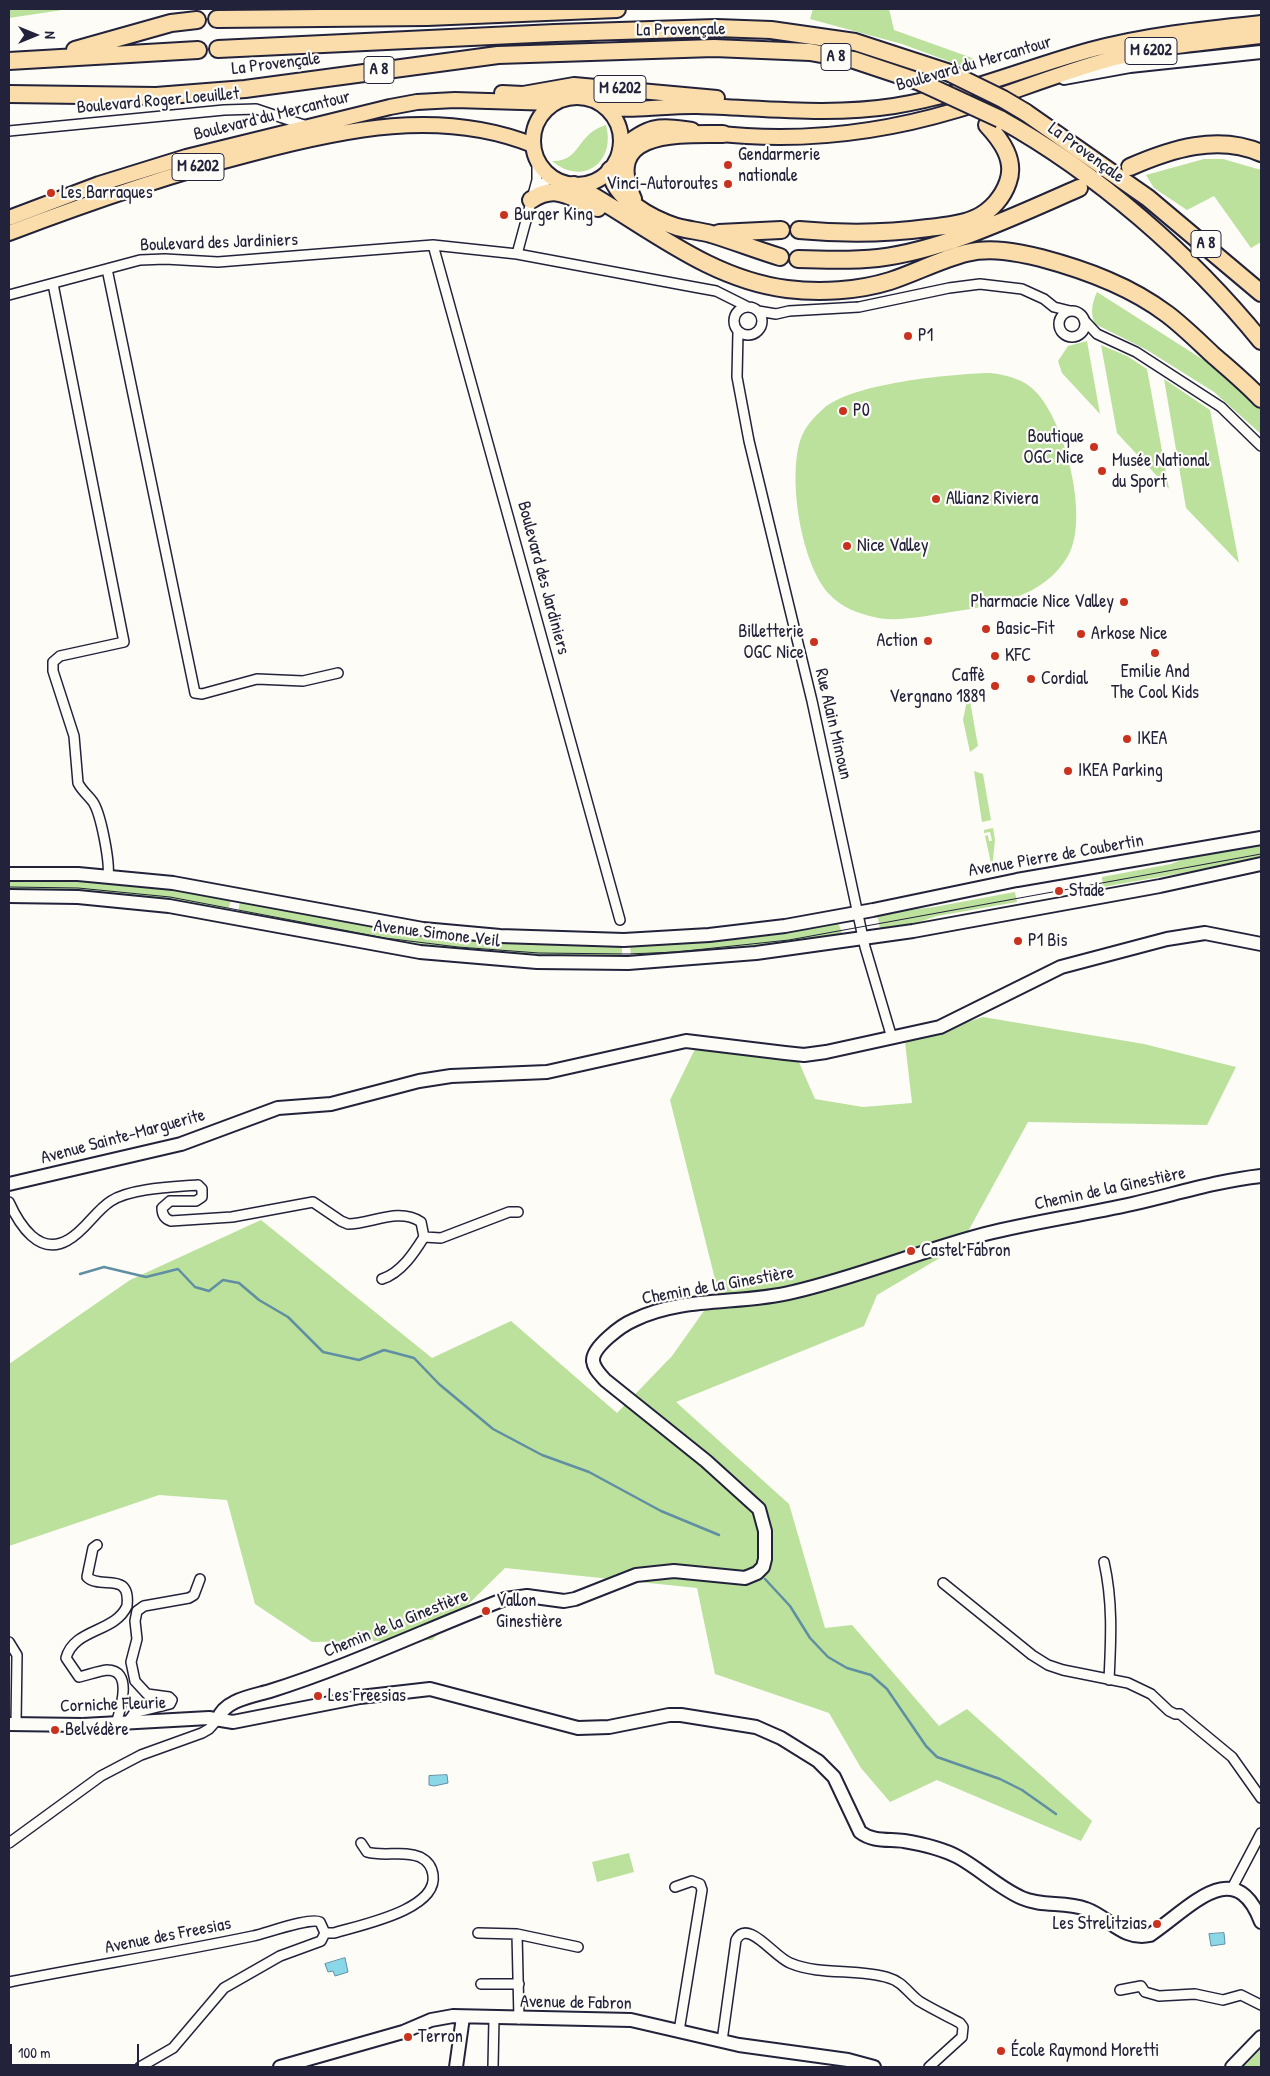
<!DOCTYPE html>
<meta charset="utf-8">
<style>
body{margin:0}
#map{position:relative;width:1270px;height:2076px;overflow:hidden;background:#fdfcf7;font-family:"Patrick Hand",sans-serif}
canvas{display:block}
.frame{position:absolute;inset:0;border:10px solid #22223b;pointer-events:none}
.north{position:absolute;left:10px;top:10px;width:50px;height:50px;-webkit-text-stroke:4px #fdfcf7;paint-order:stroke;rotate:90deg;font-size:14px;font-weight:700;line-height:20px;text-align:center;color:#22223b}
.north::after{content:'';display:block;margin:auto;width:18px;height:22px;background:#22223b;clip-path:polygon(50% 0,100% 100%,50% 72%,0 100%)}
.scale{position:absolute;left:10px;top:2044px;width:129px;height:22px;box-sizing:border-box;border:2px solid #22223b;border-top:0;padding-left:6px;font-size:15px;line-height:18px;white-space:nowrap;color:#22223b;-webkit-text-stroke:4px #fdfcf7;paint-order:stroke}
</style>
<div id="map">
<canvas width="1270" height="2076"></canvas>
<div class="frame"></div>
<div class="north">N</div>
<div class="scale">100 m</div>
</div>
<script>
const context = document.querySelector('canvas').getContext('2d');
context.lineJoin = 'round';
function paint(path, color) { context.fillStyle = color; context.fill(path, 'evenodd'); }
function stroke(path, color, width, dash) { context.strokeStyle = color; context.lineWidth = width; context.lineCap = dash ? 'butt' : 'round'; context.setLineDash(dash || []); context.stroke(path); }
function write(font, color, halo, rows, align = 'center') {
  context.font = font + ' "Patrick Hand",sans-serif'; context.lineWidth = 4.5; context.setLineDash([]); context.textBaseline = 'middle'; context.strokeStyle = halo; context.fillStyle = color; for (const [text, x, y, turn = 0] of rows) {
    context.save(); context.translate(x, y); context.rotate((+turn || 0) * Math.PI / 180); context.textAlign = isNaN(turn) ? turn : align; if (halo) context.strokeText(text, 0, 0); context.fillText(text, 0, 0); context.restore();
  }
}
paint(new Path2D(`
 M9 9H69L9 18Z
 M813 9H889L894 30 975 59V71L902 44 810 19Z
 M1261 43V49L1127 61 1221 46Z
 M606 125C616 162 583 187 552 161 581 162 576 134 606 125Z
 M1204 159H1223L1261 170V242L1251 248 1214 196 1187 210 1154 188 1146 175Z
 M1097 292 1224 373 1261 406V434L1214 392 1147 350 1095 324C1090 313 1092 303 1097 292Z
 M1087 341 1100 414 1062 373 1058 361 1068 346Z
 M1101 345 1127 356 1147 369 1169 489 1117 433Z
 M990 373C1007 375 1024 379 1036 392 1065 422 1090 519 1068 556 1044 597 994 606 951 612 930 615 895 623 874 617 857 613 841 607 829 594 801 563 788 480 800 441 804 428 813 418 823 409 852 383 950 374 990 373Z
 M1164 379 1210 410 1239 563 1186 508Z
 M967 700 970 701 978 746 970 752 963 720Z
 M974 771 983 774 991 820 982 822Z
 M993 828 995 840 992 868 985 836 988 835 989 841H992L990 832 984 833V830Z
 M1261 844V859L1103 887 1102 877 1171 864 1202 852Z
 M9 878C84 878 157 884 231 898L228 912 9 892Z
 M1015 892 1017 902 937 916 901 928 880 929 877 914 934 907Z
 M240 901 344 920 622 946V957L538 958 447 951 238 913Z
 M838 922 842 933 840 936 789 945 631 957 630 946Z
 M983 1017 1144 1044 1236 1067 1207 1125 1028 1122 960 1246 877 1295 864 1326 676 1402 789 1504 825 1628 852 1625 939 1726 967 1709 1092 1821 1081 1841 937 1780 890 1802 861 1768 829 1713 715 1674 697 1588 505 1568 432 1640 312 1642 255 1604 227 1500 159 1495 9 1546V1364L130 1280 261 1220 432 1358 511 1321 617 1413 672 1356 718 1291 670 1100 696 1047 798 1060 815 1099 863 1107 912 1103 905 1042Z
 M629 1853 634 1872 597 1882 592 1862Z
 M1261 2049V2067H1243Z`), '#bbe19c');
const water = new Path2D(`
 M447 1775 448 1783 434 1786 429 1785V1776Z
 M1224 1933 1225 1944 1211 1946 1209 1934Z
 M345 1958 348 1972 335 1976 333 1971 328 1972 325 1964Z`);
paint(water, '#8ad7e8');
stroke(water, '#608fa3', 1);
stroke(new Path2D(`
 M80 1274 104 1267 146 1277 178 1269 195 1287 209 1291 223 1280 239 1283 259 1300 288 1317 323 1352 359 1360 384 1350 414 1358 439 1384 493 1429 542 1455 589 1472 661 1511 719 1535
 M765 1579 790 1606 810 1638 828 1657 847 1668 871 1675 887 1689 926 1746 937 1757 1000 1779 1022 1790 1056 1814`), '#608fa3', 2.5);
const street = new Path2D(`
 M9 131 224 110 256 109 307 126
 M534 195 546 181 553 178
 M433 245 620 920
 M517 254 537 180V160
 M107 269 195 693 202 694 257 679 303 681 338 673
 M53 284 124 642 60 656 53 662V671L74 736 78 783C82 791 88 795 93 802 101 814 110 862 108 876
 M9 295 140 260 165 259 218 262 433 245 517 254 694 287 716 291 746 306
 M734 321a14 14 0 1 1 28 0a14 14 0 1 1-28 0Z
 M758 311 776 314 789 311 859 307 949 288 980 284 1022 289 1044 299 1054 307 1070 311
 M1059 324a13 13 0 1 1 26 0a13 13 0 1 1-26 0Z
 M1084 320 1097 334 1136 352 1221 407 1261 446
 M738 332 737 377 749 441 812 701 865 947 892 1038
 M9 1202C19 1224 39 1257 68 1240 85 1231 95 1211 111 1201 131 1188 174 1187 198 1185L202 1189V1197L196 1201H170L162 1208C162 1215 165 1219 171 1221L232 1217 313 1202 341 1221 348 1224C372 1224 398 1207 421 1222L424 1237C414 1253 401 1273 382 1279
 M424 1237 441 1238 509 1212H518
 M97 1545 93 1548 87 1577C100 1590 131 1570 127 1606 115 1633 74 1628 66 1658L79 1677C88 1675 98 1671 107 1670 134 1670 120 1710 116 1724
 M1104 1562C1113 1602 1111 1639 1109 1680
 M943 1583 1032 1655 1048 1665 1063 1670 1128 1683 1151 1694 1169 1711 1175 1714H1180L1232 1757 1261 1798
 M9 1642 17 1655 16 1724
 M127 1723 134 1713 170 1704 172 1700 169 1697 147 1694 135 1681 131 1662 137 1639 135 1621 137 1611 144 1606 189 1598 194 1595 200 1579
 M9 1843 101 1776 141 1755 202 1733 209 1729 218 1719
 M675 1887 692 1881 700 1884 702 1890 679 2031
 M1232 1888 1261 1833
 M325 1933H334C360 1925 438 1910 433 1875 432 1867 428 1861 420 1857 404 1850 384 1857 367 1852L361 1843
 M478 1933 517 1934
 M9 1982C90 1966 172 1953 253 1936 267 1933 310 1917 320 1922L325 1933 321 1941 280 1956 224 1988 173 2048 140 2067
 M481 1984H519
 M1120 1990 1141 1986 1145 1992 1159 1996 1195 1994 1223 2000 1241 1995 1261 2005
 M519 2019 517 1934 578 1947
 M722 2041 736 1940C748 1918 773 1956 790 1963 821 1976 858 1968 889 1978 903 1982 908 1993 919 2001 932 2009 947 2016 960 2023L963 2027 962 2037 929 2067
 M493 2067 494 2018`);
const secondary = new Path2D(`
 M1064 78 1130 66 1261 52
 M9 874H78L173 883 423 929 500 936 624 940 709 935 785 926 873 910 1017 880 1261 838
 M9 896 78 897 169 906 420 952 537 962 628 963 756 953 913 931 1160 886 1261 864
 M9 1184 181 1144 278 1108 331 1104 419 1081 451 1076 547 1072 686 1041 785 1053 804 1055 826 1052 940 1027 1061 967 1167 939 1205 933 1261 944
 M218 1719C224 1700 253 1696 270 1691 350 1666 427 1629 505 1599L527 1596 564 1601 575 1599 636 1575 674 1571 745 1578 757 1573 763 1567 765 1559V1531L759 1509 706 1461 605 1380C600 1374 594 1369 593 1361 592 1347 622 1325 634 1320 682 1296 742 1305 793 1292 858 1277 920 1251 985 1234 1033 1222 1083 1215 1132 1204 1176 1194 1216 1181 1261 1176
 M9 1724 83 1725 209 1718 233 1722 360 1697 430 1689 578 1728 609 1727 669 1715H681L756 1727 781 1738 818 1761 834 1777 860 1832C873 1842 888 1839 904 1841 922 1844 941 1848 958 1857 980 1869 999 1888 1022 1898 1042 1907 1065 1901 1086 1909 1109 1917 1123 1941 1150 1935 1189 1909 1235 1853 1261 1922
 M280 2067 403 2032 431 2020 453 2016 631 2020 739 2045 848 2060 874 2067
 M456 2067 463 2017
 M1232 2067 1261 2037`);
const primary = new Path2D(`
 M502 93 523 94 574 85 717 98
 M533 141a44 44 0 1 1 88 0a44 44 0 1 1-88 0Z
 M605 107C636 112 667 105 698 106 763 108 830 116 894 106 962 95 1025 68 1090 50 1145 35 1204 29 1261 23
 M713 133C795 143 877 134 957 110 1009 94 1059 73 1111 59 1160 46 1211 42 1261 36
 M620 149C648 125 657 125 692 130
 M9 218 99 184 186 157 390 107 417 102 455 100 554 103
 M9 233C88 203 168 175 250 154 343 129 441 108 533 145`);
const highway = new Path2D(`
 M217 19 427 17 617 9
 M218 49 555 33 716 28 771 30 855 42 950 73
 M75 50 171 23 197 20
 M9 61 198 50
 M9 94 156 96 245 89 498 55 714 48 810 52 854 60 920 82
 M1025 112 1148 198 1261 293
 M1000 119C1097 173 1191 255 1261 341
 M1130 167C1171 149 1218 134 1261 153
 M610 170C614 199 652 219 677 227 688 230 700 231 711 234 734 241 757 250 780 257
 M574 185C643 222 706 279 787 289 820 293 858 291 890 281 915 273 939 260 966 253 991 247 1016 252 1041 258 1086 270 1130 286 1167 314 1183 326 1198 341 1213 355 1229 369 1246 383 1261 399
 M633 199C601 129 680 134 723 134
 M531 200C558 182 572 200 598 208
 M799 230C843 234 884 234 928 228 944 226 962 225 976 218 991 211 1003 197 1008 182 1016 160 1001 140 987 125
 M719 233 781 230
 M798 259C824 260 851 261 878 258 945 250 1017 215 1079 188`);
stroke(street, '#22223b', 12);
stroke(secondary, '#22223b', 16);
stroke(primary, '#22223b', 18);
stroke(highway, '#22223b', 20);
stroke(street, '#fdfcf7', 9);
stroke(secondary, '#fdfcf7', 12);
stroke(primary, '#fbddab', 14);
stroke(highway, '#fbddab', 16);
stroke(new Path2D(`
 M9 887 78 888 170 897 385 938 458 947 539 953 628 954 676 952 789 940 1261 854`), '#22223b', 1);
const highwayBridge = new Path2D(`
 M950 73 1003 99 1025 112
 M920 82 1000 119`);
stroke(highwayBridge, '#22223b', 20, []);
stroke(highwayBridge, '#fbddab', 16);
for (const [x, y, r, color] of [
 [728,165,5,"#c8321e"],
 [728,184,5,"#c8321e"],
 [51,193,5,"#c8321e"],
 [504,215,5,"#c8321e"],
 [908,336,5,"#c8321e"],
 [843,411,5,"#c8321e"],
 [1094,447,5,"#c8321e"],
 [1102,471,5,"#c8321e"],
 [936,499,5,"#c8321e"],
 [847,546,5,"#c8321e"],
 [1124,602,5,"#c8321e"],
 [986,629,5,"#c8321e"],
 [1081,634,5,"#c8321e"],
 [928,641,5,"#c8321e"],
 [814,642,5,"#c8321e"],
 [1155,653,5,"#c8321e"],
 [995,656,5,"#c8321e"],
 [1031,679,5,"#c8321e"],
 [995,686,5,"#c8321e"],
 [1127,739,5,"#c8321e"],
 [1068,771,5,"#c8321e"],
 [1059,891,5,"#c8321e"],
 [1018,941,5,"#c8321e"],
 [911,1251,5,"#c8321e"],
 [486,1611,5,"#c8321e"],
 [318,1696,5,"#c8321e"],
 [55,1730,5,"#c8321e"],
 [1157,1924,5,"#c8321e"],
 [408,2037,5,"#c8321e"],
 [1001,2051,5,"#c8321e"]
]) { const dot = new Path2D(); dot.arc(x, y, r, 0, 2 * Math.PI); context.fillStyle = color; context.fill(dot); stroke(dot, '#fdfcf7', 2); }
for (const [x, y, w] of [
 [1151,51,52],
 [836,57,30],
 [379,70,30],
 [620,89,52],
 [198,167,52],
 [1206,244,30]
]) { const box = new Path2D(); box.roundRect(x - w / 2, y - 13.5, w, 27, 4); context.fillStyle = '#fdfcf7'; context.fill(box); stroke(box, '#22223b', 1); }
write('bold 16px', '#22223b', null, [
 ["M 6202",1151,51],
 ["A 8",836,57],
 ["A 8",379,70],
 ["M 6202",620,89],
 ["M 6202",198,167],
 ["A 8",1206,244]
]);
write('18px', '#22223b', '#fdfcf7', [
 ["La Provençale",681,30,-1],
 ["La Provençale",276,64,-7],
 ["Boulevard du Mercantour",974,64,-16],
 ["Boulevard Roger Loeuillet",158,101,-5],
 ["Boulevard du Mercantour",272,116,-14],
 ["La Provençale",1086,153,36],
 ["Boulevard des Jardiniers",219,243,-2],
 ["Boulevard des Jardiniers",543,578,75],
 ["Rue Alain Mimoun",833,724,77],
 ["Avenue Pierre de Coubertin",1056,856,-10],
 ["Avenue Simone Veil",437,934,7],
 ["Avenue Sainte-Marguerite",123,1137,-15],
 ["Chemin de la Ginestière",1110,1189,-12],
 ["Chemin de la Ginestière",718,1286,-10],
 ["Chemin de la Ginestière",396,1624,-22],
 ["Corniche Fleurie",113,1705,-2],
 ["Avenue des Freesias",168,1936,-11],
 ["Avenue de Fabron",576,2003,1]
]);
write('18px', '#22223b', '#fdfcf7', [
 ["Gendarmerie",738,155],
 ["nationale",738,176],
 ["Vinci-Autoroutes",718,184,"right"],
 ["Les Barraques",61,193],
 ["Burger King",514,215],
 ["P1",918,336],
 ["P0",853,411],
 ["Boutique",1084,437,"right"],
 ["OGC Nice",1084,458,"right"],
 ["Musée National",1112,461],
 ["du Sport",1112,482],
 ["Allianz Riviera",946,499],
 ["Nice Valley",857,546],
 ["Pharmacie Nice Valley",1114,602,"right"],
 ["Basic-Fit",996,629],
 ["Billetterie",804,632,"right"],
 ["OGC Nice",804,653,"right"],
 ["Arkose Nice",1091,634],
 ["Action",918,641,"right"],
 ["KFC",1005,656],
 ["Emilie And",1155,672,"center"],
 ["The Cool Kids",1155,693,"center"],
 ["Caffè",985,676,"right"],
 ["Vergnano 1889",985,697,"right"],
 ["Cordial",1041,679],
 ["IKEA",1137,739],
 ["IKEA Parking",1078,771],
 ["Stade",1069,891],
 ["P1 Bis",1028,941],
 ["Castel Fabron",921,1251],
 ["Vallon",496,1601],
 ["Ginestière",496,1622],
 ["Les Freesias",328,1696],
 ["Belvédère",65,1730],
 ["Les Strelitzias",1147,1924,"right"],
 ["Terron",418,2037],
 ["École Raymond Moretti",1011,2051]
], 'left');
</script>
